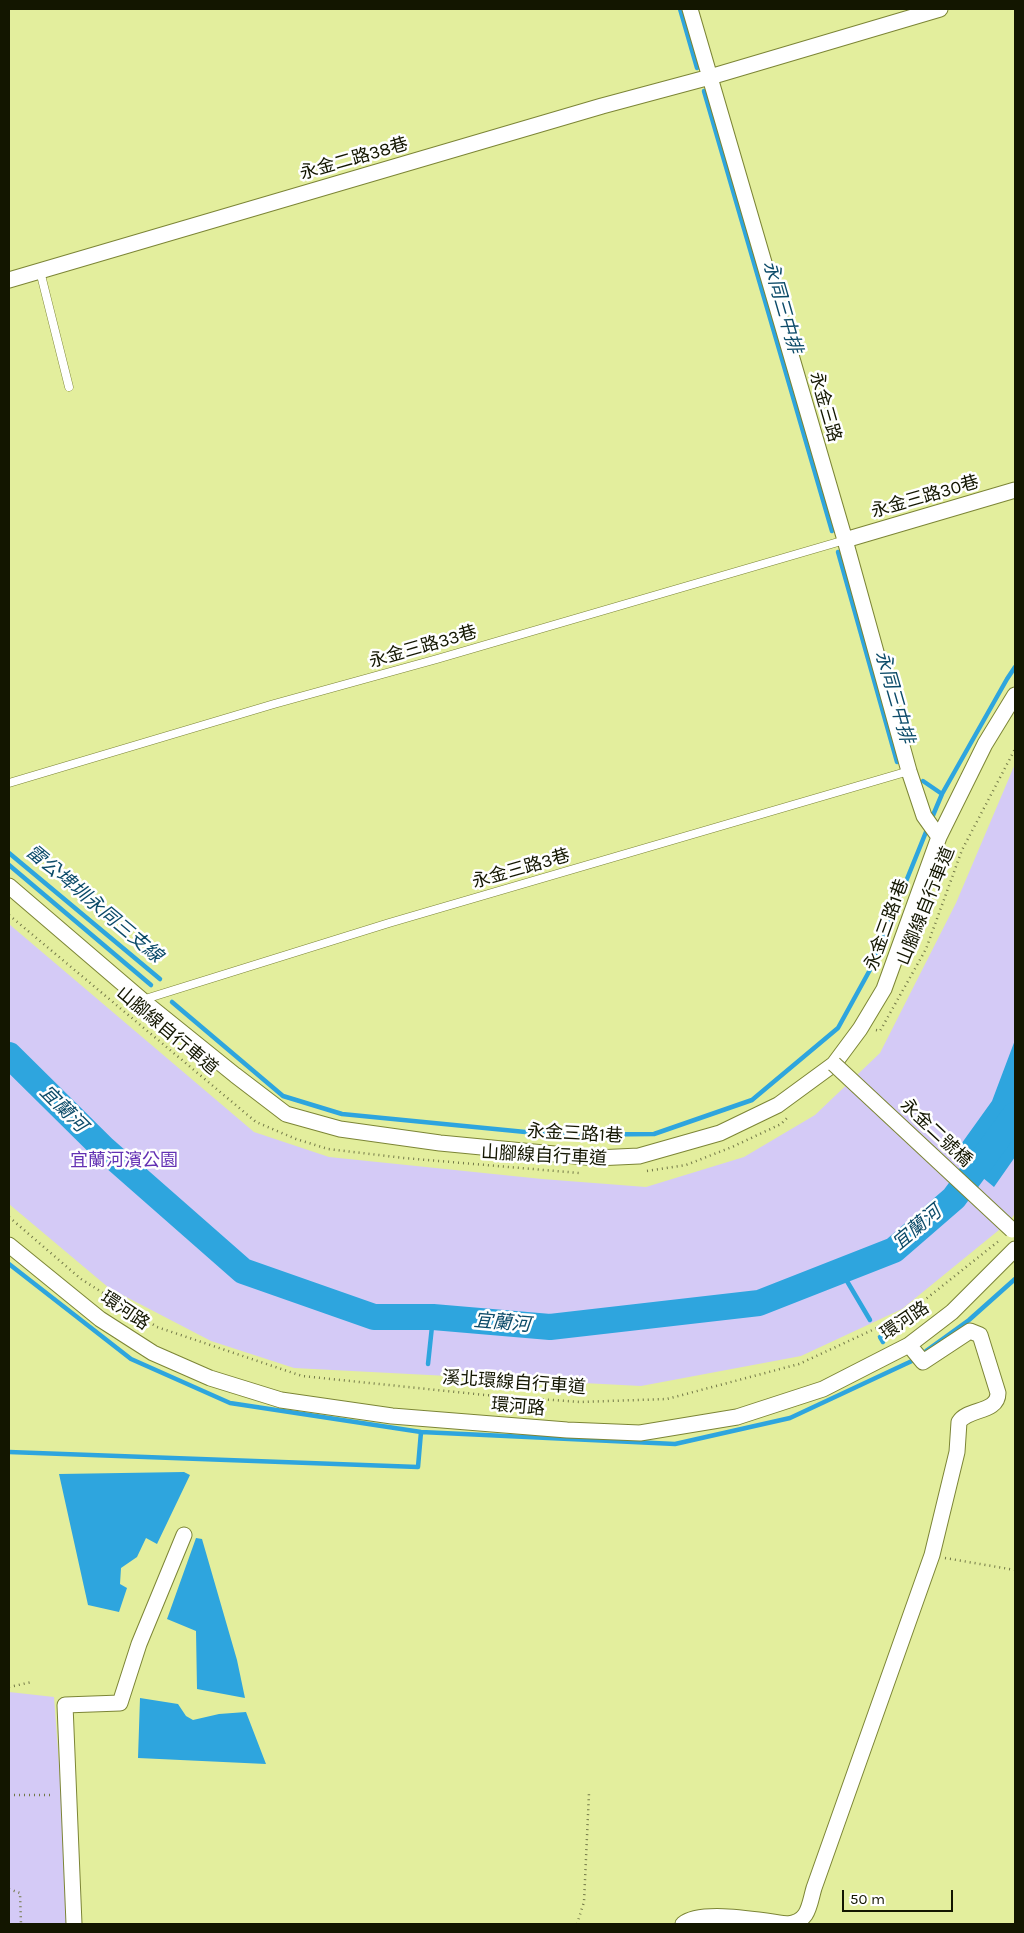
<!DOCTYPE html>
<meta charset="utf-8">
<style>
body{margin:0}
#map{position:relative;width:1024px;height:1933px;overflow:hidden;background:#e3ee9d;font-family:Karla,sans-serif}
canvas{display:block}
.frame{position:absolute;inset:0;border:10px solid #131600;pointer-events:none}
.scale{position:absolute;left:842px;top:1890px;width:111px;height:22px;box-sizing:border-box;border:2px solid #131600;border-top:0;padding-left:6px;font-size:15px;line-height:18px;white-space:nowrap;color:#131600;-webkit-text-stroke:4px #fff;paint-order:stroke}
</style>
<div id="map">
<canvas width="1024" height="1933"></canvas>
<div class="frame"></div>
<div class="scale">50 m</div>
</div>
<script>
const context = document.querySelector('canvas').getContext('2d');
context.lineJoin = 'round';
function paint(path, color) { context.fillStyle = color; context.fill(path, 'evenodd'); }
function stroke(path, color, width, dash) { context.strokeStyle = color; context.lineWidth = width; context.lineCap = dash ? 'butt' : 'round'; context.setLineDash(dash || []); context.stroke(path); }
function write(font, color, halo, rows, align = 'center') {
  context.font = font + ' Karla,"Noto Sans TC",sans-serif'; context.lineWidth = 5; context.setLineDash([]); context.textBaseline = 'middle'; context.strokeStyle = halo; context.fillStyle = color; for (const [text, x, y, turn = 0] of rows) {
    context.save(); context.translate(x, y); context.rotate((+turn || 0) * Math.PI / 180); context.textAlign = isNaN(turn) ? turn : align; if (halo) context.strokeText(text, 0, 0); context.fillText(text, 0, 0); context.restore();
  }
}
paint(new Path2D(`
 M1015 764V1213L1010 1221 902 1309 801 1356 641 1386 294 1368 211 1341 109 1288 9 1204V924L254 1132 329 1157 542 1179 646 1187 744 1157 815 1115 880 1053 956 903Z
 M9 1692 54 1697 71 1924H9Z`), '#d4caf6');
paint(new Path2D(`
 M1015 1040V1157L994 1187 954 1154 992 1101Z
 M184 1472 190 1475 157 1544 146 1538 137 1557 121 1568 120 1584 127 1588 119 1612 88 1605 59 1474Z
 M196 1538 202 1539 237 1660 245 1698 197 1689 196 1631 167 1619Z
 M140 1698 178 1704 186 1716 193 1720 219 1714 246 1712 266 1764 138 1758Z`), '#2ea5de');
stroke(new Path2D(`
 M680 9 697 68
 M704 91 832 531
 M838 552 897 762
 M923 781 942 794
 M931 820 942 794 1007 679 1015 667
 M9 853 160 979
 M9 865 151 985
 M172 1002 283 1096 342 1114 556 1135 654 1134 752 1100 838 1028 871 968 928 827
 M9 1264 131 1359 230 1403 421 1432 675 1444 790 1418 914 1360
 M841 1271 870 1320
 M880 1337 883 1342
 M926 1351 969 1320 1015 1279
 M428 1364 433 1317
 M9 1452 418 1467 421 1432`), '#2ea5de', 4.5);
stroke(new Path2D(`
 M9 1055 103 1148 243 1271 374 1317H433L550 1327 759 1303 894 1250 954 1198 1015 1115`), '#2ea5de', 26);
const lane = new Path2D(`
 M40 271 69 387
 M9 783 274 704 437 659 845 540
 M142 1000 389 923 909 771`);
const street = new Path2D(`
 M690 9 845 540 909 771 924 816 939 837
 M9 280 602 106 710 77 940 9
 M845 540 1015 490
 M9 886 142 1000 235 1075 286 1114 340 1129 440 1143 596 1158 639 1156 720 1133 778 1105 834 1064 860 1029 884 989 939 837 985 744 1015 695
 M9 1245 100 1319 153 1353 210 1378 281 1400 392 1416 567 1430 640 1433 737 1417 823 1389 909 1345 952 1312 1015 1249
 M74 1924 65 1705 120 1703 139 1644 184 1535
 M683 1924C701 1909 763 1921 788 1924 809 1922 809 1905 814 1888L932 1555 957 1452 959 1422C968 1408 998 1413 998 1393L980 1335 970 1331 923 1362 909 1345`);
stroke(lane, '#7c8536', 9);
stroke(street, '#7c8536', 17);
stroke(new Path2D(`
 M9 915 256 1122 296 1139 328 1149 404 1158 579 1173
 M876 1030 880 1031 926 949 962 850 1015 749
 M647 1171 686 1165 732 1147 781 1124 787 1118
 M9 1217 81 1279 157 1327 302 1376 485 1395 580 1402 667 1399 799 1364 907 1314 1000 1240
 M945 1558 1015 1570
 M9 1687 32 1682
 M9 1795H50
 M9 1889 20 1893 21 1924
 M577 1924 584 1902 589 1793`), '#727847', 2.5, [1, 4]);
stroke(lane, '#fff', 8);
stroke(street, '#fff', 15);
const streetBridge = new Path2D(`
 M834 1064 1012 1230`);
stroke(streetBridge, '#7c8536', 17, []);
stroke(streetBridge, '#fff', 15);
write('18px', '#131600', '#fff', [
 ["永金二路38巷",354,159,-16],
 ["永金三路",825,407,74],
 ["永金三路30巷",925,497,-16],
 ["永金三路33巷",423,647,-16],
 ["永金三路3巷",521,869,-16],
 ["山腳線自行車道",926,906,-68],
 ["永金三路1巷",887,925,-70],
 ["山腳線自行車道",167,1031,40],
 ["永金二號橋",936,1133,43],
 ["永金三路1巷",575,1134,3],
 ["山腳線自行車道",544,1156,3],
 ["環河路",125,1311,34],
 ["環河路",905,1321,-34],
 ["溪北環線自行車道",514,1383,4],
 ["環河路",518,1407,5]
]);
write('18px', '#6330b3', '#fff', [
 ["宜蘭河濱公園",124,1161]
]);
write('italic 19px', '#0c4b69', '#fff', [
 ["永同三中排",782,307,74],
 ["永同三中排",894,697,74],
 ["雷公埤圳永同三支線",94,904,40],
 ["宜蘭河",63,1109,45],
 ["宜蘭河",917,1228,-40],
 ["宜蘭河",502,1323,5]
]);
</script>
